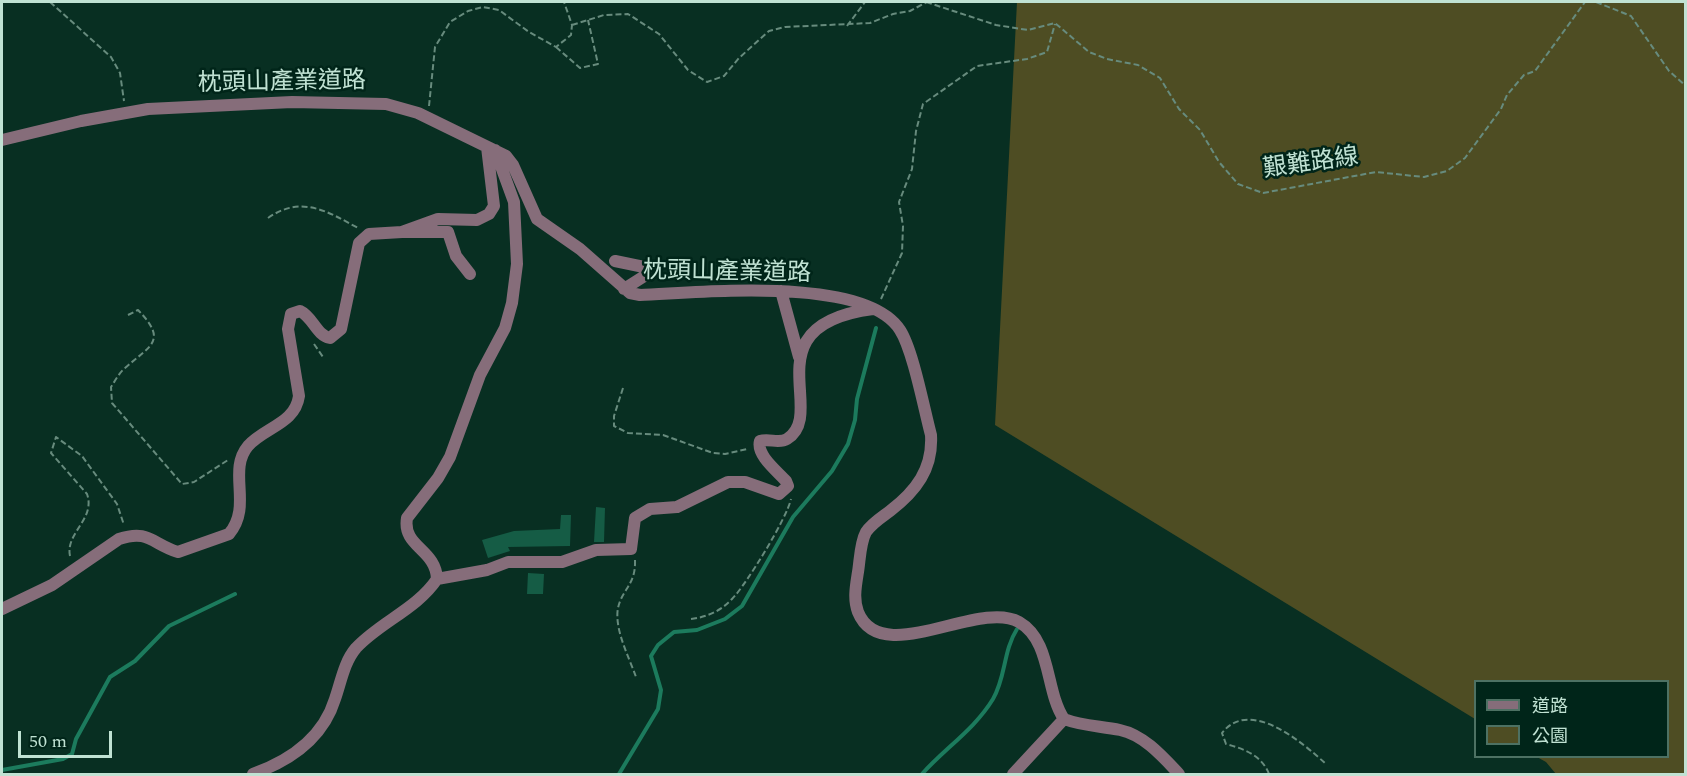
<!DOCTYPE html>
<meta charset="utf-8">
<style>
body{margin:0}
#map{position:relative;width:1687px;height:776px;overflow:hidden;background:#082f22;font-family:Spectral,"Noto Sans TC",serif}
canvas{display:block}
.frame{position:absolute;inset:0;border:3px solid #c0e2d3;pointer-events:none}
.legend{position:absolute;left:1474px;top:680px;width:195px;height:78px;box-sizing:border-box;background:#002519;border:2px solid #4d7163;margin:0;padding:8px 10px;list-style:none;font-size:18px;color:#c0e2d3}
.legend li{display:flex;align-items:center;gap:12px;height:30px}
.legend b{width:30px;border:2px solid #4d7163}
.scale{position:absolute;left:18px;top:731px;width:94px;height:27px;box-sizing:border-box;border:3px solid #c0e2d3;border-top:0;padding-left:8px;font-size:18px;line-height:21px;white-space:nowrap;color:#c0e2d3;-webkit-text-stroke:4px #002519;paint-order:stroke}
</style>
<div id="map">
<canvas width="1687" height="776"></canvas>
<div class="frame"></div>
<ul class="legend">
<li><b style="height:8px;background:#866d7a"></b>道路</li>
<li><b style="height:16px;background:#4e4d23"></b>公園</li>
</ul>
<div class="scale">50 m</div>
</div>
<script>
const context = document.querySelector('canvas').getContext('2d');
context.lineJoin = 'round';
function paint(path, color) { context.fillStyle = color; context.fill(path, 'evenodd'); }
function stroke(path, color, width, dash) { context.strokeStyle = color; context.lineWidth = width; context.lineCap = dash ? 'butt' : 'round'; context.setLineDash(dash || []); context.stroke(path); }
function write(font, color, halo, rows, align = 'center') {
  context.font = font + ' Spectral,"Noto Sans TC",serif'; context.lineWidth = 5; context.setLineDash([]); context.textBaseline = 'middle'; context.strokeStyle = halo; context.fillStyle = color; for (const [text, x, y, turn = 0] of rows) {
    context.save(); context.translate(x, y); context.rotate((+turn || 0) * Math.PI / 180); context.textAlign = isNaN(turn) ? turn : align; if (halo) context.strokeText(text, 0, 0); context.fillText(text, 0, 0); context.restore();
  }
}
paint(new Path2D(`
 M1017 2H1685V774H1556L1546 762 1537 757 1668 756V682H1476L1475 719 995 425Z`), '#4e4d23');
stroke(new Path2D(`
 M2 770 63 759 72 754 76 739 110 677 135 661 169 626 235 594
 M619 774 658 709 661 690 651 656 658 645 674 632 697 630 725 619 742 606 793 517 832 471 848 444 855 420 857 399 876 328
 M922 774C945 748 974 730 993 699 1006 677 1003 651 1017 629`), '#1c7b5d', 4);
paint(new Path2D(`
 M596 507 605 508 604 542H594Z
 M561 515H571L570 546 508 547 510 551 488 558 482 540 514 531 560 529Z
 M528 573 544 574 543 594H527Z`), '#155c45');
stroke(new Path2D(`
 M50 2 111 57 120 73 124 101
 M926 2 996 25 1028 30 1055 23 1089 52 1107 59 1138 65 1160 78 1179 109 1200 130 1219 162 1238 184 1263 193 1376 172 1424 177 1447 171 1465 158 1501 109 1507 95 1524 75 1535 71 1585 2
 M1596 2 1631 16 1669 71 1686 86
 M572 25 604 15 628 14 659 34 688 70 707 82 724 76 739 58 769 31 785 27 870 23 893 14 910 11 927 2
 M847 26 865 2
 M556 47 580 68 598 64 588 20
 M429 106 435 47 450 22 468 11 483 7 499 10 529 32 556 47 571 35 572 25 564 2
 M268 218C301 195 327 211 358 228
 M881 299 902 253 903 226 899 202 912 169 916 131 923 104 977 66 1027 59 1047 52 1055 24
 M128 315 138 310C168 341 151 345 125 368 119 373 115 381 111 387L112 403 182 484 194 482 228 460
 M314 344 323 357
 M623 388 614 416V426L628 433 663 435 713 453 725 454 747 449
 M70 556C65 533 96 519 87 494L51 453 56 437 82 456 117 504 124 525
 M635 560C636 585 622 589 618 608 614 629 629 657 636 677
 M691 619C707 617 721 611 732 599 746 585 787 518 791 499
 M1269 774C1262 756 1245 749 1226 744L1222 733C1250 697 1303 743 1326 764`), '#678b7d', 2, [6, 3]);
stroke(new Path2D(`
 M2 140 81 121 148 109 292 102 386 104 418 113 506 156 513 165 537 219 580 249 630 293 640 295C699 293 865 275 900 330 913 350 924 409 931 435 933 469 916 491 890 511 882 517 872 523 866 532 860 543 860 560 858 572 856 585 853 599 858 612 881 669 978 599 1019 622 1052 641 1045 691 1064 719 1082 726 1101 726 1120 730 1144 735 1163 757 1179 774
 M403 232H448L456 256 470 274
 M615 261 644 267 646 275 624 289
 M781 291 799 357
 M437 579 487 570 508 562H562L596 550 631 549 635 518 650 509 677 507 728 482H745L779 494 788 486 786 481C777 471 756 455 760 441 769 438 779 444 787 439 829 413 749 325 873 309
 M2 609 52 585 119 539C149 529 152 544 178 552L229 534C253 506 227 471 248 446 265 427 295 424 299 396L288 329 291 314 300 311C313 317 316 335 330 338L341 329 359 243 369 234 402 232 438 219 477 220 489 214 494 206 487 147
 M253 774C289 761 323 738 335 699 341 682 344 662 356 648 380 622 417 609 437 579 436 549 402 547 407 518L438 478 450 457 480 375 505 328 512 303 517 264 514 202 495 150
 M1013 774 1064 719`), '#866d7a', 12);
write('24px', '#c0e2d3', '#002519', [
 ["枕頭山產業道路",282,84,-1],
 ["艱難路線",1311,165,-8],
 ["枕頭山產業道路",727,274,1]
]);
</script>
